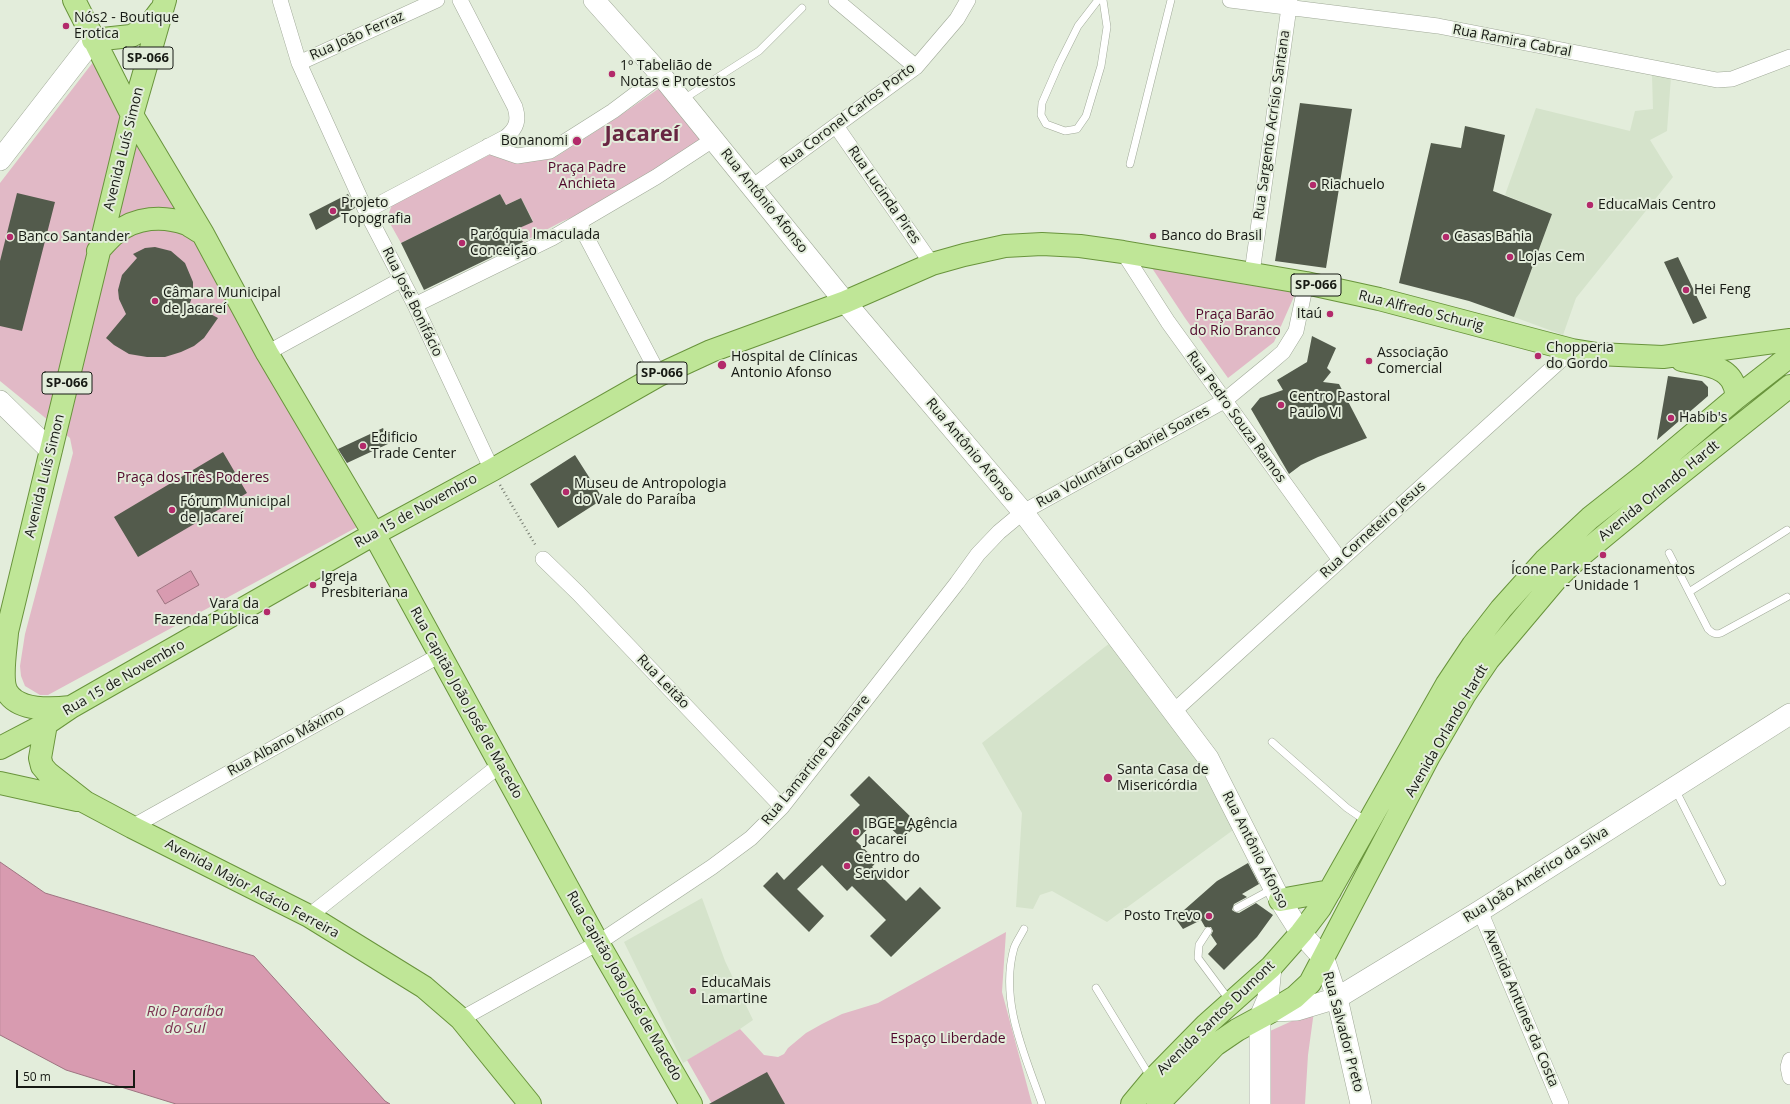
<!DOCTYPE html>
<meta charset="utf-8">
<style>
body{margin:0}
#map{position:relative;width:1790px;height:1104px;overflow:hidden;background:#e3eddb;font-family:"Open Sans",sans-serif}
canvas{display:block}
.scale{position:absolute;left:16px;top:1070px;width:119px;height:18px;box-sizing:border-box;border:2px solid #171a14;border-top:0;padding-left:5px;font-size:12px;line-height:14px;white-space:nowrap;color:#171a14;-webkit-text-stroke:3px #e3eddb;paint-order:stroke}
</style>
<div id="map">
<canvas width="1790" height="1104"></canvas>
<div class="scale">50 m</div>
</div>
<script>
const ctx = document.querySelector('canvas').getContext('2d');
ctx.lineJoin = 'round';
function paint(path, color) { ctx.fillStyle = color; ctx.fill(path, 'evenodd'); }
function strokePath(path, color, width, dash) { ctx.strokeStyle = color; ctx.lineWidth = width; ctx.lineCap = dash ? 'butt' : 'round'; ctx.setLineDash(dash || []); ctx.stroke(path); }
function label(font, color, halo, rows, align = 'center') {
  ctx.font = font + ' "Open Sans",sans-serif'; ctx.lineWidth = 4; ctx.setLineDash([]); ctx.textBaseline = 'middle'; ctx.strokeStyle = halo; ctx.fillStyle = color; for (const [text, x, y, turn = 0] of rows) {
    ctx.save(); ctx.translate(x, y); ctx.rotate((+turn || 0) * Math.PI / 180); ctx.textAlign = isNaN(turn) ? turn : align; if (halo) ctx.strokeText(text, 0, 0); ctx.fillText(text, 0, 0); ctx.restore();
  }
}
paint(new Path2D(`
 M1652 75 1671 77 1667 131 1650 140 1673 177 1576 298 1563 335 1514 317 1552 214 1505 195 1536 108 1630 131 1635 111 1653 109Z
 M1115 639 1197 743 1240 825 1107 922 1052 891 1040 895 1033 909 1016 907 1022 813 982 743Z
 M702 898 725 961 753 1020 740 1029 683 1063 624 942Z`), '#d5e3cb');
paint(new Path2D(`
 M97 57 359 526 48 695H40L25 686 21 676 20 666 25 634 73 453 70 438 0 381V183Z
 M661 87 704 137 601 206 563 221 523 242 517 229 533 221 521 198 506 205 500 194 401 243 387 218 392 205 491 154 518 163 554 158 615 119Z
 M1150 265 1242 284 1296 292 1274 342 1228 378 1185 318Z
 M1006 932 1002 992 1032 1104H712L687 1060 740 1029 764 1055 778 1057 784 1054 788 1048 806 1033 822 1024 842 1014 878 1003Z
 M1314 1011 1308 1055 1305 1104H1265L1270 1031Z`), '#e1b9c6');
const water = new Path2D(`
 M191 571 199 585 165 604 157 591Z
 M0 862 45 893 254 956 385 1101 390 1104H176L66 1070 0 1035Z`);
paint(water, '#d89bb0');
strokePath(water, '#9e7481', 1);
paint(new Path2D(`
 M1300 103 1352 109 1326 268 1275 261Z
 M1465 126 1505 135 1493 191 1552 214 1514 317 1469 301 1399 283 1431 143 1461 148Z
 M17 193 55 202 22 331 0 326V261Z
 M348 194 355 208 316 230 309 214Z
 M500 194 506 205 521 198 533 222 517 229 523 242 424 290 401 243Z
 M155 247 171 251 185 263 193 282V294L190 303 218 318 204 338 194 346 181 352 165 357H147L129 354 114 345 106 338 126 314 119 299 118 290 122 275 137 258 133 254 145 248Z
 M1678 257 1707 318 1693 324 1664 262Z
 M1312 336 1336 348 1327 368 1331 372 1323 382 1339 384 1367 438 1318 457 1301 465 1289 474 1251 409 1260 398 1283 390 1277 380 1307 362Z
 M1668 376 1702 381 1708 387V396L1657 440Z
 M383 428 390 443 347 463 338 449Z
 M223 452 247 493 138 557 114 517Z
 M575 455 603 499 558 528 530 484Z
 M869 776 918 824 902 839 879 817 856 841 877 861 872 867 906 901 920 887 941 908 891 957 870 936 886 920 852 886 847 891 822 865 797 889 824 916 809 932 763 886 777 872 784 880 860 805 850 795Z
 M1248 863 1259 884 1242 894 1247 897 1234 904 1232 910 1235 912 1239 913 1256 903 1273 915 1257 937 1224 970 1208 954 1217 944 1211 935 1213 931 1211 927H1205L1201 920 1183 929 1175 918 1217 881Z
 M767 1072 785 1104H709Z`), '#535b4c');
const lane = new Path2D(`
 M1098 0 1078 26 1059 64 1042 103 1041 115 1046 124 1065 131 1077 129 1086 116 1101 66 1107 27 1103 0
 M682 100 759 51 802 8
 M1130 164 1171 0
 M1669 553 1708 629C1712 633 1715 635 1721 633L1787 597
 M1689 592 1787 530
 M1272 742 1347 808 1366 821
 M1675 789 1722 882
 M1237 908 1272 889
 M1024 929C1021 935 1016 942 1014 948 999 1001 1025 1055 1042 1104
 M1208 931 1199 945 1198 958 1230 1001
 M1096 988 1151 1078`);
const street = new Path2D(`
 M280 0 299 63 366 211 415 305 492 470
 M836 0 916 67
 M1230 0 1438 26 1717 80 1732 79 1790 57
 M299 63 437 0
 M836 126 932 264
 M488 146 517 156 550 151 613 111 661 75
 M752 187 916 67 957 19 968 0
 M366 211 506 137C517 128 519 120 515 107L460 0
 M579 223 659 375
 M1123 252 1168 322 1340 560
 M1252 273 1290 0
 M415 305 552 238 656 177 714 139
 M267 353 402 279
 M543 559 578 593 782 807
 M1174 711 1572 350
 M132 827 440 655
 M1480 911 1561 1104
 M309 916 500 765
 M461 1019 598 943 712 867 751 838 782 807 957 583 978 554 999 532 1023 512 1224 401 1269 364 1283 352 1296 331 1306 283
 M1790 1060 1788 1067 1790 1077`);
const secondary = new Path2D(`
 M594 0 661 75 845 302 1023 512 1208 758 1280 900 1301 933 1324 959 1337 998 1361 1104
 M0 160 93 40
 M0 401 51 451
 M1272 1011 1297 1010 1337 998 1480 911 1790 714
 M1260 1104V1017L1268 998 1271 967`);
const primary = new Path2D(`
 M74 0 132 115 203 234 267 353 374 534 598 943 691 1104
 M93 40 131 36 148 27 160 11
 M98 251C104 245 109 238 116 233 136 217 163 215 187 224 192 227 198 231 203 234
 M1682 360C1700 364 1727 365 1734 385 1736 389 1736 394 1736 398
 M7 633C6 647 0 680 7 692 19 712 53 709 71 707
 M0 649 7 632 132 115 165 0
 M46 724 40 758 42 766 48 773 85 802 132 827 309 916 424 987 461 1019 530 1104
 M0 748 46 724 71 707 374 534 492 470 659 375 711 351 845 302 932 264 964 255 1005 246 1042 244 1080 246 1123 252 1306 283 1379 299 1572 350 1597 354 1663 357 1790 340
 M0 783 77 800
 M1280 900 1330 891
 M1132 1104 1152 1080 1206 1025 1271 967 1301 933 1320 908 1447 684 1473 645 1501 609 1545 560 1590 518 1647 473 1736 398 1790 356
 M1158 1104 1215 1045 1237 1030 1272 1011 1295 997 1310 983 1429 756 1465 694 1488 660 1558 577 1580 556 1661 489 1790 386`);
strokePath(lane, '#a0a998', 8);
strokePath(street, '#a0a998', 16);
strokePath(secondary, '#a0a998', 22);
strokePath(primary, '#69943c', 24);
strokePath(new Path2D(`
 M500 485 536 546`), '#767c70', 2.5, [1, 3]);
strokePath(lane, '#fff', 7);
strokePath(street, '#fff', 15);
strokePath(secondary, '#fff', 21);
strokePath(primary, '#bfe697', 22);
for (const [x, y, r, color] of [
 [66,26,4,"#b32a6b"],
 [612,74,4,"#b32a6b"],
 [577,141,5,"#b32a6b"],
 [1313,185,4,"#b32a6b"],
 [1590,205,4,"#b32a6b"],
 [333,211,4,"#b32a6b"],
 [1153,236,4,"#b32a6b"],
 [10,237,4,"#b32a6b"],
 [1446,237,4,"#b32a6b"],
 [462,243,4,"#b32a6b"],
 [1510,257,4,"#b32a6b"],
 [1686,290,4,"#b32a6b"],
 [155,301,4,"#b32a6b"],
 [1330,314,4,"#b32a6b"],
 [1538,356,4,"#b32a6b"],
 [1369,361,4,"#b32a6b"],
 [722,365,5,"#b32a6b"],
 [1281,405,4,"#b32a6b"],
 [1671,418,4,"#b32a6b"],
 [363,446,4,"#b32a6b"],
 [566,492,4,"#b32a6b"],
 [172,510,4,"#b32a6b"],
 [1603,555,4,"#b32a6b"],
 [313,585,4,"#b32a6b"],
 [267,612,4,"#b32a6b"],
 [1108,778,5,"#b32a6b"],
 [856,832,4,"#b32a6b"],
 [847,866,4,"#b32a6b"],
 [1209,916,4,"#b32a6b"],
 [693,991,4,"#b32a6b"]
]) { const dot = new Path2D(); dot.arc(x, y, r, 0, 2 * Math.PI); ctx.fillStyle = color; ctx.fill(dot); strokePath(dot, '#e3eddb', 1.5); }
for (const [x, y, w] of [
 [148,58,50],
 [1316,285,50],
 [662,373,50],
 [67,383,50]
]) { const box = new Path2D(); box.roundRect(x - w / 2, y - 11, w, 22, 3); ctx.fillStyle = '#e3eddb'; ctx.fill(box); strokePath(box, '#171a14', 1); }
label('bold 13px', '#171a14', null, [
 ["SP-066",148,58],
 ["SP-066",1316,285],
 ["SP-066",662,373],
 ["SP-066",67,383]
]);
label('14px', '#171a14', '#e3eddb', [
 ["Nós2 - Boutique",74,18],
 ["Erotica",74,34],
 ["1º Tabelião de",620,66],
 ["Notas e Protestos",620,82],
 ["Bonanomi",568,141,"right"],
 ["Riachuelo",1321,185],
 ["Projeto",341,203],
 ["Topografia",341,219],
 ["EducaMais Centro",1598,205],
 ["Paróquia Imaculada",470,235],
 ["Conceição",470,251],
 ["Banco do Brasil",1161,236],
 ["Banco Santander",18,237],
 ["Casas Bahia",1454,237],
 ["Lojas Cem",1518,257],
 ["Hei Feng",1694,290],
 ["Câmara Municipal",163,293],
 ["de Jacareí",163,309],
 ["Itaú",1322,314,"right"],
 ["Chopperia",1546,348],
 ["do Gordo",1546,364],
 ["Associação",1377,353],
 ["Comercial",1377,369],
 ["Hospital de Clínicas",731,357],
 ["Antonio Afonso",731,373],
 ["Centro Pastoral",1289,397],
 ["Paulo VI",1289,413],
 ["Habib's",1679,418],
 ["Edificio",371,438],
 ["Trade Center",371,454],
 ["Museu de Antropologia",574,484],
 ["do Vale do Paraíba",574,500],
 ["Fórum Municipal",180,502],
 ["de Jacareí",180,518],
 ["Ícone Park Estacionamentos",1603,570,"center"],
 ["- Unidade 1",1603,586,"center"],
 ["Igreja",321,577],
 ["Presbiteriana",321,593],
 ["Vara da",259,604,"right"],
 ["Fazenda Pública",259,620,"right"],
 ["Santa Casa de",1117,770],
 ["Misericórdia",1117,786],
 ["IBGE - Agência",864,824],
 ["Jacareí",864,840],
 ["Centro do",855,858],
 ["Servidor",855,874],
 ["Posto Trevo",1201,916,"right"],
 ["EducaMais",701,983],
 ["Lamartine",701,999]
], 'left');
label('14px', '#171a14', '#e3eddb', [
 ["Rua João Ferraz",357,36,-24],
 ["Rua Ramira Cabral",1512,41,11],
 ["Rua Coronel Carlos Porto",848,116,-37],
 ["Rua Sargento Acrísio Santana",1272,125,-82],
 ["Avenida Luís Simon",124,149,-76],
 ["Rua Lucinda Pires",884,195,55],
 ["Rua Antônio Afonso",764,201,51],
 ["Rua José Bonifácio",412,302,64],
 ["Rua Alfredo Schurig",1421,311,14],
 ["Rua Pedro Souza Ramos",1236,417,54],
 ["Rua Antônio Afonso",970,450,50],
 ["Rua Voluntário Gabriel Soares",1123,457,-29],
 ["Avenida Luís Simon",45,476,-76],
 ["Avenida Orlando Hardt",1659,491,-39],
 ["Rua 15 de Novembro",416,511,-29],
 ["Rua Corneteiro Jesus",1373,530,-42],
 ["Rua 15 de Novembro",124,678,-30],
 ["Rua Leitão",663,682,46],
 ["Rua Capitão João José de Macedo",466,703,61],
 ["Avenida Orlando Hardt",1447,731,-60],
 ["Rua Albano Máximo",286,741,-29],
 ["Rua Lamartine Delamare",816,760,-51],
 ["Rua Antônio Afonso",1255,850,63],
 ["Rua João Américo da Silva",1536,875,-32],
 ["Avenida Major Acácio Ferreira",252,889,28],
 ["Rua Capitão João José de Macedo",624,986,60],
 ["Avenida Antunes da Costa",1521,1008,67],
 ["Avenida Santos Dumont",1216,1018,-44],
 ["Rua Salvador Preto",1343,1032,75]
]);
label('14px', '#50072b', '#e3eddb', [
 ["Praça Padre",587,168],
 ["Anchieta",587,184],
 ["Praça Barão",1235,315],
 ["do Rio Branco",1235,331],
 ["Praça dos Três Poderes",193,478],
 ["Espaço Liberdade",948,1039]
]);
label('italic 15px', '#7d3452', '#e3eddb', [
 ["Rio Paraíba",185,1012],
 ["do Sul",185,1029]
]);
label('bold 22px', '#682642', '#e3eddb', [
 ["Jacareí",642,135]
]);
</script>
